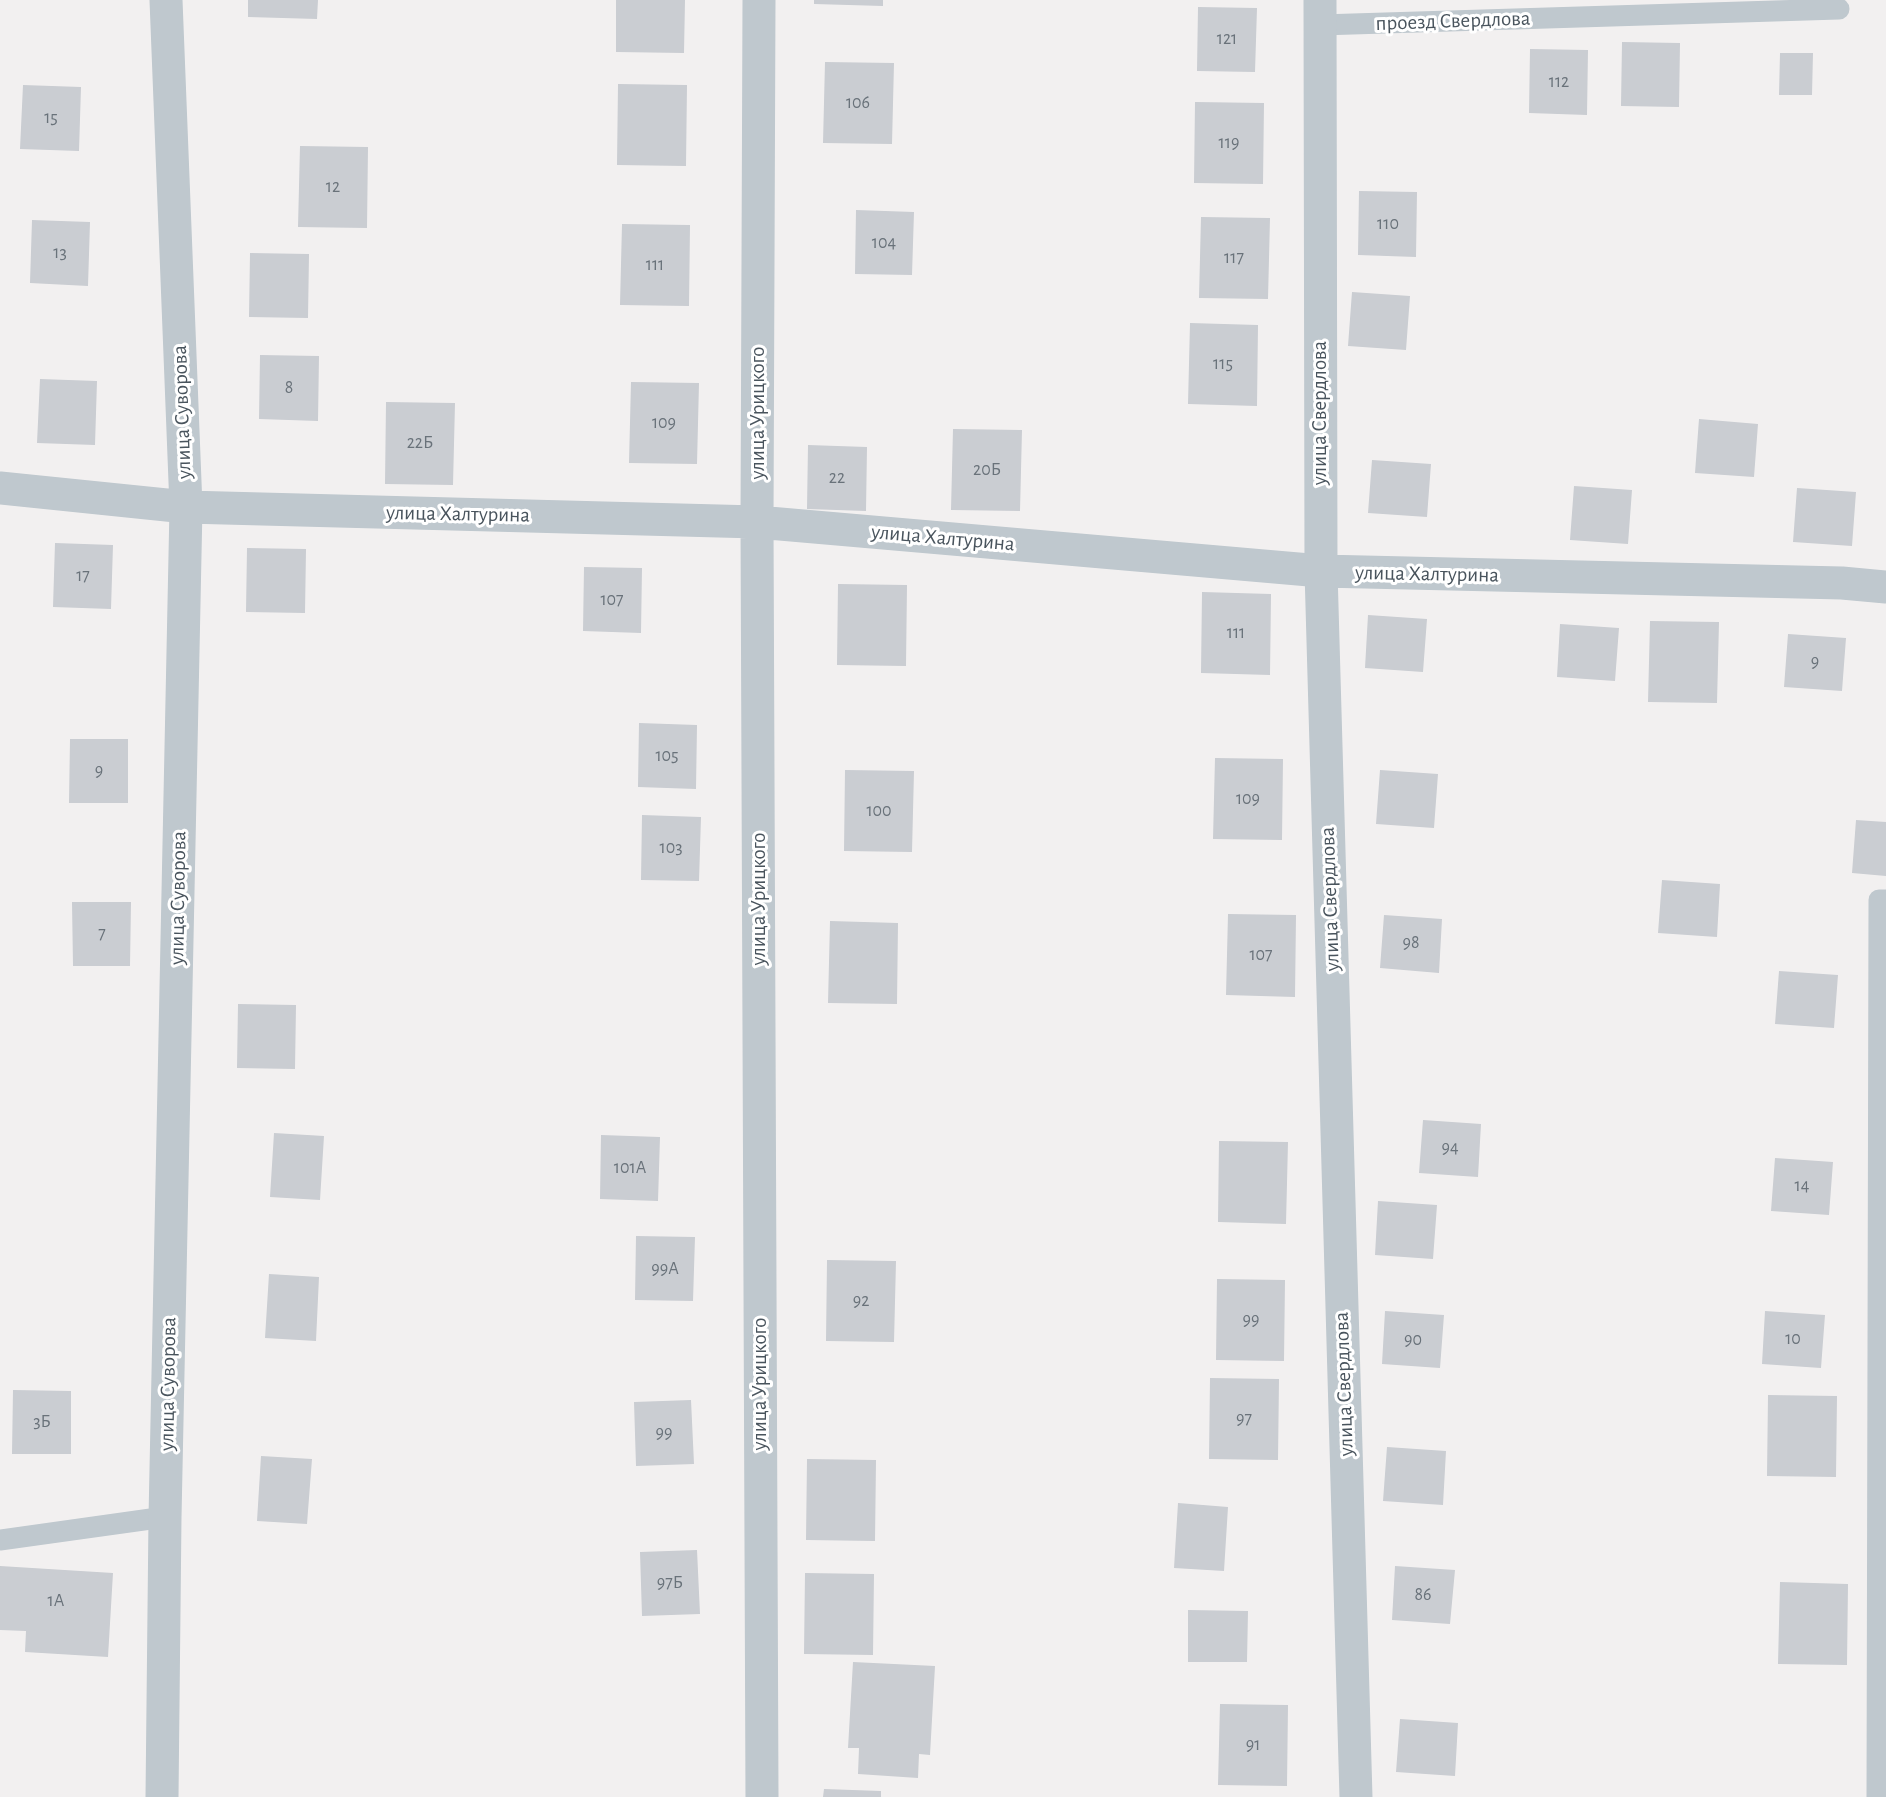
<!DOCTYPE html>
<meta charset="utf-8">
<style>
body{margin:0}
canvas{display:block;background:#f2f0f0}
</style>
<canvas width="1886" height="1797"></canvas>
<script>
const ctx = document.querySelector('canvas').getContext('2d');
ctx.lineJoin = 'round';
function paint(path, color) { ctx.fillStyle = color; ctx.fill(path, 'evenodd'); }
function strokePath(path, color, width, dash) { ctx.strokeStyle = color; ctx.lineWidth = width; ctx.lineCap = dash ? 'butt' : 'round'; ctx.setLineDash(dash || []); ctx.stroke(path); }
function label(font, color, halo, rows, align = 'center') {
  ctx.font = font + ' "Alegreya Sans",sans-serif'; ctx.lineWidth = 6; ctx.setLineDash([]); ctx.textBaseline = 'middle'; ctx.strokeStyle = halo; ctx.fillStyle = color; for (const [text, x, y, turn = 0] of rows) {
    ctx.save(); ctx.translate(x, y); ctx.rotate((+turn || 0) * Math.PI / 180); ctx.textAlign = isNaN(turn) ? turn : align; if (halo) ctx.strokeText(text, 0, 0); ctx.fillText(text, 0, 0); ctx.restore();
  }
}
paint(new Path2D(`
 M248 0H318L317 19 248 17Z
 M616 0H685L684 53 616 52Z
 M814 0H883V6L814 4Z
 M1198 7 1257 8 1255 72 1197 71Z
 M1622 42 1680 43 1679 107 1621 106Z
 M1530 49 1588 50 1587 115 1529 113Z
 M1780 53H1813L1812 95H1779Z
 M825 62 894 63 892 144 823 143Z
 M618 84 687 85 686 166 617 165Z
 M23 85 81 87 79 151 20 149Z
 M1195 102 1264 103 1263 184 1194 183Z
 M300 146 368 147 367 228 298 227Z
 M1359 191 1417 192 1416 257 1358 255Z
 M856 210 914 212 912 275 855 274Z
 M1201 217 1270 218 1268 299 1199 298Z
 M32 220 90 222 88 286 30 283Z
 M622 224 690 225 689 306 620 305Z
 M250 253 309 254 308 318 249 317Z
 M1352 292 1410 296 1406 350 1348 346Z
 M1190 323 1258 325 1257 406 1188 404Z
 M260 355 319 356 318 421 259 419Z
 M40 379 97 381 95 445 37 443Z
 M631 382 699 383 697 464 629 463Z
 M386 402 455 403 453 485 385 484Z
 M1699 419 1758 424 1754 477 1695 473Z
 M953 429 1022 430 1020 511 951 510Z
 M808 445 867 447 866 511 807 509Z
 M1372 460 1431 464 1427 517 1368 513Z
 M1574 486 1632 490 1628 544 1570 540Z
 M1797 488 1856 492 1852 546 1793 542Z
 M55 543 113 545 111 609 53 607Z
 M247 548 306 549 305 613 246 612Z
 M584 567 642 568 641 633 583 631Z
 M838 584 907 585 906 666 837 665Z
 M1202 592 1271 594 1270 675 1201 673Z
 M1368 615 1427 619 1423 672 1365 668Z
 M1650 621 1719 622 1717 703 1648 702Z
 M1560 624 1619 628 1615 681 1557 677Z
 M1788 634 1846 638 1842 691 1784 687Z
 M639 723 697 725 696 789 638 787Z
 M70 739H128V803H69Z
 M1215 758 1283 759 1282 840 1213 839Z
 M845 770 914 771 912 852 844 851Z
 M1380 770 1438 774 1434 828 1376 824Z
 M642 815 701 817 699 881 641 880Z
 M1856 820 1886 822V876L1852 873Z
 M1662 880 1720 884 1717 937 1658 933Z
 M72 902H131L130 966H73Z
 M1228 914 1296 915 1295 997 1226 995Z
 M1384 915 1442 919 1439 973 1380 968Z
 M830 921 898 923 897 1004 828 1003Z
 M1779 971 1838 975 1834 1028 1775 1024Z
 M238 1004 296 1005 295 1069 237 1068Z
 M1423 1120 1481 1124 1478 1177 1419 1173Z
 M274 1133 324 1136 320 1200 270 1197Z
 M601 1135 660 1137 658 1201 600 1199Z
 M1219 1141 1288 1142 1286 1224 1218 1222Z
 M1775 1158 1833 1162 1829 1215 1771 1211Z
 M1378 1201 1437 1205 1433 1259 1375 1255Z
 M636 1236 695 1237 693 1301 635 1300Z
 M827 1260 896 1261 894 1342 826 1341Z
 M269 1274 319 1277 316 1341 265 1338Z
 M1217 1279 1285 1280 1284 1361 1216 1360Z
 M1385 1311 1444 1315 1440 1368 1382 1364Z
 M1765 1311 1825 1315 1821 1368 1762 1364Z
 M1210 1378 1279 1379 1278 1460 1209 1459Z
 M13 1390 71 1391V1454H12Z
 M1768 1395 1837 1396 1836 1477 1767 1476Z
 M691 1400 694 1464 636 1466 634 1402Z
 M1387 1447 1446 1451 1443 1505 1383 1501Z
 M261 1456 312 1459 307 1524 257 1521Z
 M807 1459 876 1460 875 1541 806 1540Z
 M1178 1503 1228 1507 1224 1571 1174 1568Z
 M697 1550 700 1614 642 1616 640 1552Z
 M0 1566 113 1573 108 1657 25 1652 26 1631 0 1630Z
 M1395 1566 1455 1570 1450 1624 1392 1620Z
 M805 1573 874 1574 873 1655 804 1654Z
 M1780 1582 1848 1584 1847 1665 1778 1664Z
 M1188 1610 1248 1611 1247 1662H1188Z
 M853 1662 935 1666 930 1755 919 1754 918 1778 858 1774 859 1748H848Z
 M1220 1704 1288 1705 1287 1786 1218 1785Z
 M1400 1719 1458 1723 1455 1776 1396 1772Z
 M824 1789 881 1791V1797H823Z`), '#cacdd2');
strokePath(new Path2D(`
 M1320 25 1839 9
 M0 1540 165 1517
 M1877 1797 1879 900H1886`), '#bfc8ce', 21);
strokePath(new Path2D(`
 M759 0 757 522 762 1797
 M1320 0 1321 571 1356 1797
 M0 488 186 507 757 522 1321 571 1842 583 1886 587
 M162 1797 165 1517 186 507 166 0`), '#bfc8ce', 33);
label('18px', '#69727a', null, [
 ["121",1227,39],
 ["112",1559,82],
 ["106",858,103],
 ["15",51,118],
 ["119",1229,143],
 ["12",333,187],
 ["110",1388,224],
 ["104",884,243],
 ["13",60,253],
 ["117",1234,258],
 ["111",655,265],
 ["115",1223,364],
 ["8",289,388],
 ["109",664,423],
 ["22Б",420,443],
 ["20Б",987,470],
 ["22",837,478],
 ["17",83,576],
 ["107",612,600],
 ["111",1236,633],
 ["9",1815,662],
 ["105",667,756],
 ["9",99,771],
 ["109",1248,799],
 ["100",879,811],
 ["103",671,848],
 ["7",102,934],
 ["98",1411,943],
 ["107",1261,955],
 ["94",1450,1148],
 ["101А",630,1168],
 ["14",1802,1186],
 ["99А",665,1269],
 ["92",861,1301],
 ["99",1251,1320],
 ["10",1793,1339],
 ["90",1413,1340],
 ["97",1244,1419],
 ["3Б",42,1422],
 ["99",664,1433],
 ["97Б",670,1583],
 ["86",1423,1595],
 ["1А",56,1601],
 ["91",1253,1745]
]);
label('21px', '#49545d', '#fff', [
 ["проезд Свердлова",1453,21,-2],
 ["улица Суворова",182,412,-92],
 ["улица Урицкого",758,413,-90],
 ["улица Свердлова",1320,413,-90],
 ["улица Халтурина",458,514,1],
 ["улица Халтурина",943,538,5],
 ["улица Халтурина",1427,574,1],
 ["улица Суворова",178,898,-89],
 ["улица Урицкого",759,899,-90],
 ["улица Свердлова",1330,899,-92],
 ["улица Суворова",168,1384,-89],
 ["улица Урицкого",760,1384,-90],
 ["улица Свердлова",1344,1384,-92]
]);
</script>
